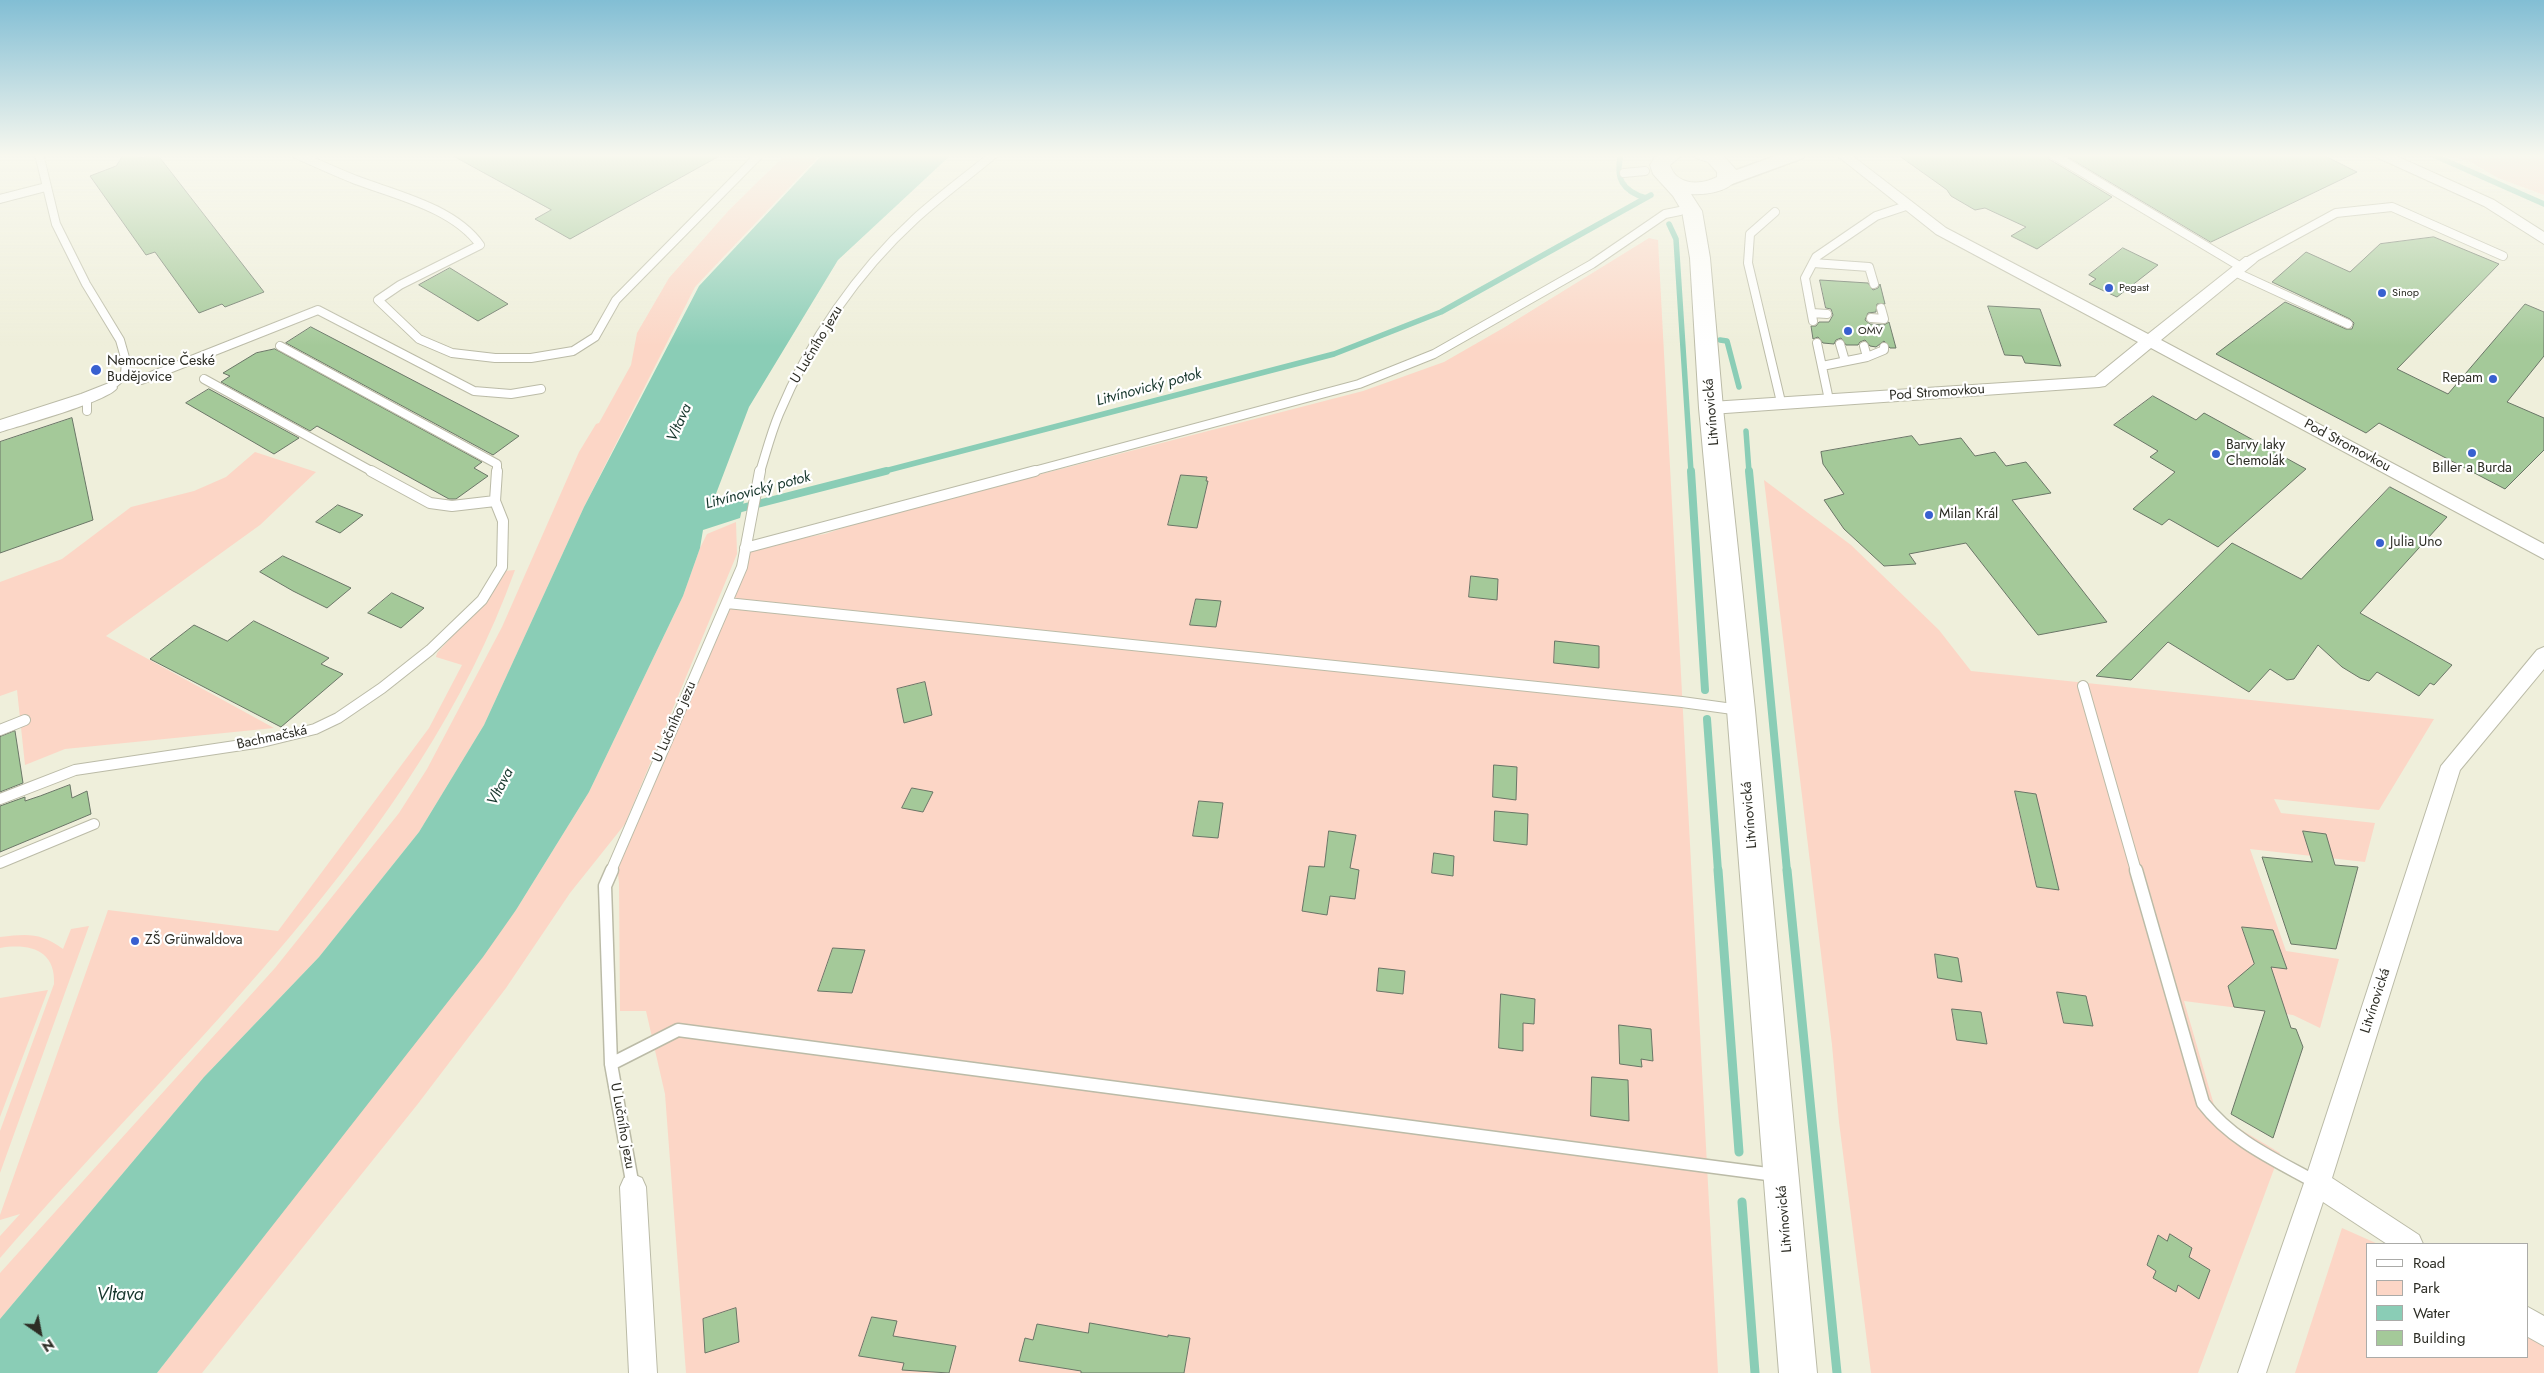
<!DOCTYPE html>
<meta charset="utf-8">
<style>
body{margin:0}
#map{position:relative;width:2544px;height:1373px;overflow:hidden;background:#efefdb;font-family:Jost,sans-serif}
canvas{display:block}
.legend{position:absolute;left:2366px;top:1243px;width:162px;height:115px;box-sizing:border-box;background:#fff;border:1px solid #ababa8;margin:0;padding:6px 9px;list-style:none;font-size:15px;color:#2d2d25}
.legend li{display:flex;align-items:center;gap:10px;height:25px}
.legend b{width:25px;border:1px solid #ababa8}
.north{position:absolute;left:15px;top:1308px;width:50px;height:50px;-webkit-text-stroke:4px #fff;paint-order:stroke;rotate:147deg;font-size:14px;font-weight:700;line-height:20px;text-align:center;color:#2d2d25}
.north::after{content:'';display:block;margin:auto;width:18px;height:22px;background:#2d2d25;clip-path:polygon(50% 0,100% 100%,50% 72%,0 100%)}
</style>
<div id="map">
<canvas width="2544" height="1373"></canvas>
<ul class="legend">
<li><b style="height:6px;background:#fff"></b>Road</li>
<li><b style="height:14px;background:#fcd6c6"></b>Park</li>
<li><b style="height:14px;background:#8acdb6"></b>Water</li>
<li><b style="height:14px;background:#a4c999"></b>Building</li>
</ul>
<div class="north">N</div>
</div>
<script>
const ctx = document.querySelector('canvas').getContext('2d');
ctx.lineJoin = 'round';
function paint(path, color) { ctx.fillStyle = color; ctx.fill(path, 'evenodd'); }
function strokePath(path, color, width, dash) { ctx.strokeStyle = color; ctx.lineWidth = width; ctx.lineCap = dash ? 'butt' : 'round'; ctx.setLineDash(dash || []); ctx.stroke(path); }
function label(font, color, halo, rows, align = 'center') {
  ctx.font = font + ' Jost,sans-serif'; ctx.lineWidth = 4.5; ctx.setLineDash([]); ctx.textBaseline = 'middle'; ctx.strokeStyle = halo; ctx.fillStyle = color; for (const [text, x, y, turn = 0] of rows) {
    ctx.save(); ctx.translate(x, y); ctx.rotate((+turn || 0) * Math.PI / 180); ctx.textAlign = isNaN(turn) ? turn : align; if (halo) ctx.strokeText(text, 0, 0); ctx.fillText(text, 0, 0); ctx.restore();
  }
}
paint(new Path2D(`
 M786 154H821L695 287 584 507 484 725 419 832 319 957 204 1077 0 1319V1273L275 968 399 813 427 769 502 627 579 452 596 424 599 423 631 365 637 333 669 278 729 210Z
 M2446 154H2544V195L2498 178 2472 163Z
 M1649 238 1658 240 1718 1373H686L665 1094 646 1011H620L619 883 616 856 745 548 825 534 875 517 1363 391 1444 362 1505 327Z
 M255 452 316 472 260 525 106 636 274 728 65 749 25 765 17 690 0 696V582L62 559 131 507 194 491 226 477Z
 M1764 480 1851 545 1939 630 1971 671 2434 719 2379 810 2274 799 2281 813 2375 823 2365 862 2250 849 2286 951 2339 959 2320 1028 2293 1015 2184 1001 2214 1105 2228 1122 2280 1153 2198 1373H1871L1839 1122 1832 1045Z
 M736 522 737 554 625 824 570 893 506 988 417 1105 202 1373H157L516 910 589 792 683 596 700 548 707 534Z
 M515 570C417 842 186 1045 0 1258V1236L20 1214 0 1220V1215L108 910 278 931 429 728 462 665 436 657 437 653 488 597 504 571Z
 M89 926 0 1173V1131L54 984C56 950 29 943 0 948V937C27 934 40 932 63 949L71 929Z
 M48 990 0 1117V998Z
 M2342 1228 2378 1244H2368V1357H2528V1335L2544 1346V1373H2295Z`), '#fcd6c6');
paint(new Path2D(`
 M823 154H952L838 260 749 407 714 499 743 490 742 496H745L740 518 703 530 700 548 683 596 589 792 516 910 483 957 157 1373H0V1319L204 1077 319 957 419 832 484 725 584 507 699 286Z`), '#8acdb6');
strokePath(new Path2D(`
 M1621 154C1615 178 1622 191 1646 198
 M2431 154 2544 204
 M1669 224 1676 239 1691 472
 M1720 340 1727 341 1739 387
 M1746 431 1749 472
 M881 472 1334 354 1441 312 1651 195`), '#8acdb6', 5.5);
strokePath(new Path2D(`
 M1691 471 1705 690
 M1749 471 1787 871
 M734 510 886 471
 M1707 719 1718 871`), '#8acdb6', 8);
strokePath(new Path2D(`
 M1718 870 1739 1152
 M1787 870 1837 1373
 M1742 1202 1755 1373`), '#8acdb6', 9);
const building = new Path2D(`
 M124 154H136L139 158 157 154 264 292 225 307 222 304 199 313 155 252 146 255 90 176 116 166Z
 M450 154H723L570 239 535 219 551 210Z
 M1897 154H2046L2049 159 2112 197 2037 249 2011 236 2026 227 1985 208 1975 210 1951 196 1947 190Z
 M2063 154H2321L2357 172 2211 242Z
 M2434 237 2499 264 2397 369 2448 394 2525 304 2544 312V356L2507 402 2544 418V450L2505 489 2379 423 2366 433 2216 354 2285 302 2346 329H2352L2354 323 2350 319 2272 282 2306 252 2350 272 2380 244Z
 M2123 248 2158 265 2117 297 2089 284 2096 279 2089 275Z
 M450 268 508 304 478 321 419 285Z
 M1820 280 1868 283 1873 290 1878 288 1880 284 1885 304H1877L1876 312 1868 313 1865 320 1870 324 1884 325 1889 322 1896 348H1890L1884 341 1876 347 1870 346 1865 340 1860 342 1858 345H1846L1841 338 1836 340 1834 344 1823 343 1818 337 1813 339 1811 326H1816L1819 322H1829L1833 315 1831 309 1826 308Z
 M1988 306 2040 309 2061 366 2025 363 2022 356 2005 355Z
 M311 327 464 407 519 436 493 455 286 343Z
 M275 349 482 462 474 468 488 476 456 499H449L317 426 310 431 221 382 230 376 223 373 256 353Z
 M209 389 299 438 274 454 186 403Z
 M2153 396 2196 420 2204 413 2306 469 2218 547 2169 519 2162 525 2133 509 2175 472 2150 457 2158 451 2114 425Z
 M72 418 93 520 0 553V442Z
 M1912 436 1919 445 1961 438 1975 456 1995 452 2006 466 2026 462 2051 493 2012 500 2107 622 2038 635 1966 543 1909 554 1916 564 1884 566 1844 529 1824 500 1844 494 1823 464 1821 452Z
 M1181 475 1207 477 1206 481H1208L1197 528 1168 525Z
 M2390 487 2447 517 2360 613 2452 665 2434 685 2430 683 2419 696 2377 672 2369 681 2360 678 2342 667 2318 645 2294 679 2287 680 2270 669 2249 692 2168 642 2131 680 2096 676 2232 543 2301 579Z
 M338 505 363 515 340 533 316 522Z
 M283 556 351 588 327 608 293 591 260 572Z
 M1471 576 1498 579 1497 600 1469 597Z
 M392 593 424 608 401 628 368 613Z
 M1196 599 1221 601 1216 627 1190 625Z
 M254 621 329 658 321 664 343 674 281 727 150 659 194 625 227 641Z
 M1555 641 1599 646V668L1554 663Z
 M925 682 932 715 904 723 897 689Z
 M15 731 23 783 0 792V737Z
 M1494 765 1517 767 1516 800 1493 797Z
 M70 785 72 798 87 791 91 814 0 852V806L25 797V801L40 796Z
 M912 788 933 792 923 812 902 808Z
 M2015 791 2036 794 2059 890 2037 887Z
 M1199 801 1223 803 1218 838 1193 836Z
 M1495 811 1528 814 1527 845 1494 841Z
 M1329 831 1356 835 1350 868 1359 870 1355 899 1330 896 1327 915 1302 911 1309 866 1324 867Z
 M2303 831 2326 834 2335 865 2358 867 2336 949 2291 944 2262 857 2312 862Z
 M1434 853 1454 856 1453 876 1432 873Z
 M2242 927 2273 930 2287 969 2271 967 2291 1028 2296 1029 2303 1047 2273 1138 2231 1114 2265 1011 2234 1007 2228 986 2254 964Z
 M833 948 865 950 852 993 818 991Z
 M1935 954 1958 958 1962 982 1938 978Z
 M1379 968 1405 971 1403 994 1377 991Z
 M2057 992 2086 996 2093 1026 2064 1023Z
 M1501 994 1535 999 1534 1024 1523 1023V1051L1499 1048Z
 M1952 1009 1981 1012 1987 1044 1957 1040Z
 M1619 1025 1651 1029 1653 1061 1641 1059 1642 1067 1620 1064Z
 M1592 1077 1628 1080 1629 1121 1591 1116Z
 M2170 1234 2192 1248 2189 1257 2210 1270 2199 1299 2178 1285 2176 1292 2153 1278 2156 1271 2147 1265 2158 1235 2167 1241Z
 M736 1308 739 1342 705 1353 703 1319Z
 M872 1317 897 1321 893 1336 956 1346 949 1373 902 1370 904 1363 859 1356Z
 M1090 1323 1168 1337V1335L1190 1338 1184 1373H1081V1371L1019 1361 1025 1338 1033 1340 1037 1324 1088 1333Z`);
paint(building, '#a4c999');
strokePath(building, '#6a7667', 1);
const serviceFar2 = new Path2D(`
 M39 154 56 224 86 284 120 340 126 361 125 374 109 388
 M296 154C316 163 336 172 356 180 396 195 454 208 480 245L400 285 378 300 419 339 452 353 495 358H531L573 351 595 337 616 300 760 154
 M2052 154 2241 267
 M1624 173 1645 171
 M0 199 46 187
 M1775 212 1750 234 1748 263 1781 402
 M2250 260 2336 213 2392 207 2503 256
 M1813 263 1869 267 1874 284
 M2235 272 2348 324
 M1812 313 1827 314
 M1871 318 1884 319 1881 308
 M1813 321 1805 278 1816 257 1876 216 1909 205
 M1817 343 1829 400
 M1840 344 1845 361
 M280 346 497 464V472
 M1864 346 1867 357
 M1822 366 1867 357 1884 350V347
 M125 374 141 380 318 310 474 391 511 394 541 389
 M204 379 373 472
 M87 398V411
 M760 472C766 453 771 433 779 414 809 342 857 272 915 219 940 196 968 176 994 154
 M1030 472 1359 384 1434 354 1592 264 1665 214 1680 211`);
const serviceFar1 = new Path2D(`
 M495 501 497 471
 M745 548 1035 471
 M727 603 1682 702 1740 710
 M2083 686 2136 871
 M0 730 25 720
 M0 799 75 770 262 742 315 729 338 718 382 688 430 650 482 600 502 567 503 521 495 501 452 506 430 503 371 471
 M0 863 94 824
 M611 871 742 567 760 471`);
const service = new Path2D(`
 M612 870 605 886 611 1064 633 1187
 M2136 870 2203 1103C2232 1141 2276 1160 2317 1183
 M611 1064 678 1030 1775 1175`);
const minor = new Path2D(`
 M1835 154H1850L1946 228 2148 334 2245 257H2255L2258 260 2255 263 2161 340 2544 544V559L2151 348 2105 386 2099 387 1711 414 1705 412 1703 408 1705 404 1711 402 2095 377 2138 342 1936 234Z
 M2374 154H2392L2494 200 2544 232V244L2484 206 2376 157Z
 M109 383 115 384 117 388C109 401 19 426 0 432V420L81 394Z
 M2544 647V669L2460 770 2332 1178 2419 1235 2423 1244H2387L2323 1202 2266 1373H2238L2304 1183 2441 766 2537 650Z
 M633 1174 642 1178 646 1187 657 1373H629L620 1187 624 1178Z
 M2528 1307 2544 1316V1346L2528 1337Z`);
const tertiary = new Path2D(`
 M1781 154H1806L1803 158 1732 184H1720L1717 180 1720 176Z`);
const secondary = new Path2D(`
 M1661 154H1683L1670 165C1676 185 1700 186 1717 177V172L1708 162 1696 158 1694 154H1722L1737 171 1736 180C1727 192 1706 195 1691 194L1702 211 1710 258 1723 408 1755 710 1817 1373H1779L1727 710 1699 408 1690 258 1682 211 1673 196 1653 174 1650 165 1655 157Z`);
strokePath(serviceFar2, '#bbbba7', 10);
strokePath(serviceFar1, '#bbbba7', 12);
strokePath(service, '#bbbba7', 15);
strokePath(minor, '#bbbba7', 2);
strokePath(tertiary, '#bbbba7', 3);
strokePath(secondary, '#bbbba7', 2);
strokePath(serviceFar2, '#fff', 8);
strokePath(serviceFar1, '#fff', 10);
strokePath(service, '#fff', 12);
paint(minor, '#fff');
paint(tertiary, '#fff');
paint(secondary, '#fff');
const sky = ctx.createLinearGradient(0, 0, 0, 346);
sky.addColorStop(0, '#82bed4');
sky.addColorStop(0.45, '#f8f8ef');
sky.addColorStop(1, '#f8f8ef00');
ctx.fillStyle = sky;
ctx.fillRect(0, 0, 2544, 346);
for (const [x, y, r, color] of [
 [2109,288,5,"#3860d0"],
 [2382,293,5,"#3860d0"],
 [1848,331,5,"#3860d0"],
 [96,370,6,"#3860d0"],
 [2493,379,5,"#3860d0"],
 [2472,453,5,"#3860d0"],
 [2216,454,5,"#3860d0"],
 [1929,515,5,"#3860d0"],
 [2380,543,5,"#3860d0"],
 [135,941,5,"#3860d0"]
]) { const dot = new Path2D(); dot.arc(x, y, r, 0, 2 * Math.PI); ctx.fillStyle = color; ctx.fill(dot); strokePath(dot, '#fff', 2); }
label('11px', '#2d2d25', '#fff', [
 ["Pegast",2119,288],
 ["Sinop",2392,293],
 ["OMV",1858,331]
], 'left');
label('14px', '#2d2d25', '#fff', [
 ["U Lučního jezu",817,345,-59],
 ["Pod Stromovkou",1937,393,-4],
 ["Litvínovická",1712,412,-95],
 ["Pod Stromovkou",2347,446,28],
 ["U Lučního jezu",675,722,-66],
 ["Bachmačská",272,738,-12],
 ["Litvínovická",1750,815,-95],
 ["Litvínovická",2376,1001,-72],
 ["U Lučního jezu",622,1126,80],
 ["Litvínovická",1785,1219,-95]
]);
label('14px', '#2d2d25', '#fff', [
 ["Nemocnice České",107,362],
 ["Budějovice",107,378],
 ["Repam",2483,379,"right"],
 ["Barvy laky",2226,446],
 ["Chemolák",2226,462],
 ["Biller a Burda",2472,469,"center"],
 ["Milan Král",1939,515],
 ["Julia Uno",2390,543],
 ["ZŠ Grünwaldova",145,941]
], 'left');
label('italic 15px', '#15352b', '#fff', [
 ["Litvínovický potok",1149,388,-15],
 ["Vltava",680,423,-66],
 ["Litvínovický potok",758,491,-15],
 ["Vltava",501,787,-63]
]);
label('italic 18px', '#15352b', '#fff', [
 ["Vltava",120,1296]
]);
</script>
